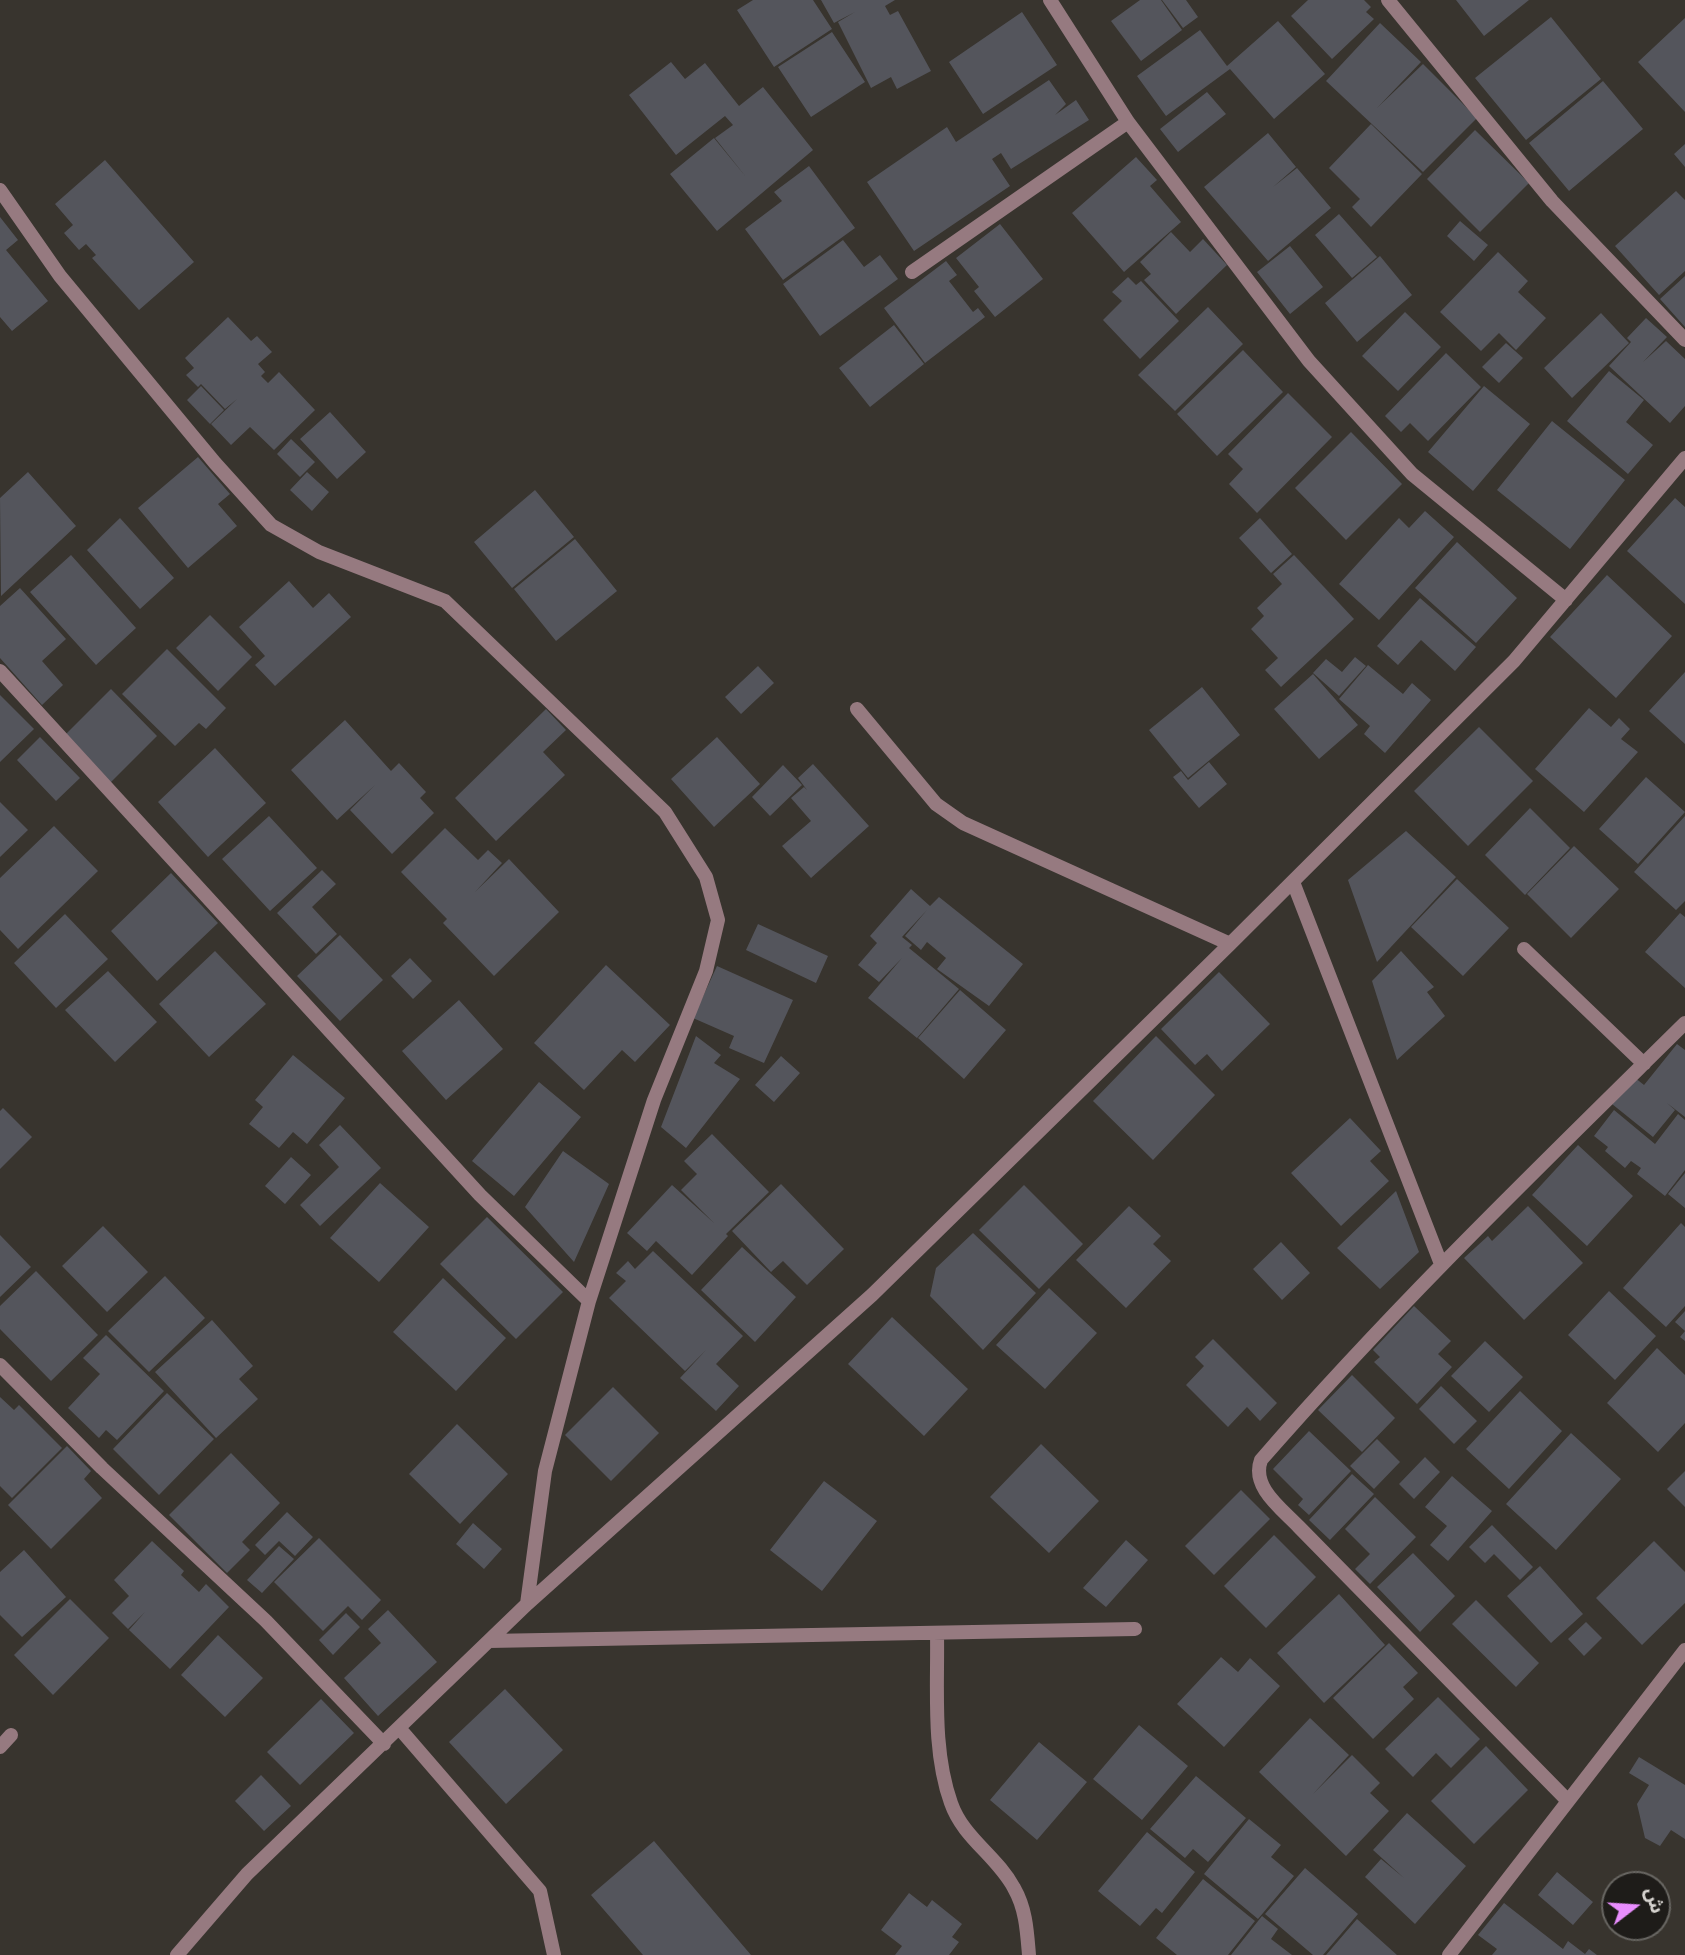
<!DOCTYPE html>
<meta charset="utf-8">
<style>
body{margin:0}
#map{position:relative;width:1685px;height:1955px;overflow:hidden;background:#38342e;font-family:Karla,"Noto Sans Arabic",sans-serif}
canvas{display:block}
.north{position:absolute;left:1601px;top:1871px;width:70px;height:70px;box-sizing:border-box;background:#1e1c19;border:2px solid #686662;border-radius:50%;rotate:73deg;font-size:19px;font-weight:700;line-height:28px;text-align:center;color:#d7d4d0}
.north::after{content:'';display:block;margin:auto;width:24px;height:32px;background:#e98dfe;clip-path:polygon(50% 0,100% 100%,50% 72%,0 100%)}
</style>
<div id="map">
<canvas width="1685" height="1955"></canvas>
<div class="north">ش</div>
</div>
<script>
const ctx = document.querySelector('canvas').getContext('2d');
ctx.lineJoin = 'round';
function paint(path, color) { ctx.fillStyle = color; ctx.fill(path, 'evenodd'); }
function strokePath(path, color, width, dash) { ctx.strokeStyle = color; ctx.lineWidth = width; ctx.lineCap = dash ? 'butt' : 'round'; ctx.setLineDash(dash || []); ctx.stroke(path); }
paint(new Path2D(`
 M753 0H813L832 29 774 67 737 10Z
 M821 0H895L885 6 890 15 898 11 931 71 897 89 891 77 871 88 838 22 855 12 834 23Z
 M1140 0H1161L1182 30 1141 61 1111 21Z
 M1162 0H1186L1198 17 1183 28Z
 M1308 0H1364L1371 7 1366 12 1374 19 1332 59 1291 16Z
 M1456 0H1529L1484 36Z
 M1022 12 1057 65 983 114 949 62Z
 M1551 17 1601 79 1526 140 1475 78Z
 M1685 18V112L1638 62Z
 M1278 21 1325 74 1274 119 1230 69 1166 116 1137 76 1200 30 1227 66Z
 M1380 23 1421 62 1377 108 1423 64 1477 118 1423 172 1326 81Z
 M832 32 865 82 811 117 778 67Z
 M671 62 685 79 705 63 739 106 763 87 813 150 717 231 670 174 714 138 746 177 715 138 733 125 725 116 676 155 629 95Z
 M1049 80 1066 104 1055 115 1076 100 1089 120 1011 169 1001 153 992 159 1010 186 914 251 867 182 947 127 956 142Z
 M1603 81 1643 129 1569 191 1529 143Z
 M1207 92 1226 114 1178 152 1160 129Z
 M1371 124 1422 174 1371 227 1352 207 1360 199 1329 168Z
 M1475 130 1529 183 1480 232 1427 179Z
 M1268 133 1296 167 1273 187 1297 168 1331 208 1268 261 1204 187Z
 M1685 144V167L1674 154Z
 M1136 157 1157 180 1150 186 1181 222 1124 272 1072 213Z
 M105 160 194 262 139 310 92 258 96 255 86 244 79 250 64 233 73 225 55 204Z
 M809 166 855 228 783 280 745 229 782 201 774 192Z
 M1676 191 1685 200V271L1659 295 1615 246Z
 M1339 214 1377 257 1352 278 1315 235Z
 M0 217 18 240 6 250 48 301 12 331 0 317Z
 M1460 221 1488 245 1474 261 1447 236Z
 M1000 224 1043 279 995 317 974 291 979 287 956 258Z
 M1171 232 1190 252 1203 239 1227 265 1176 314 1144 280 1151 274 1140 262Z
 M843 240 864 267 880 255 898 279 820 336 783 284Z
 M1290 246 1323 287 1290 314 1257 272Z
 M1498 252 1528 281 1518 292 1546 318 1516 350 1499 333 1481 351 1440 312Z
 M1380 256 1412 295 1357 342 1325 303Z
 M946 261 957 275 949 281 973 312 978 308 985 317 925 363 884 308Z
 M1685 276V327L1660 299Z
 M1128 277 1136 285 1141 281 1179 321 1140 359 1103 320 1122 301 1112 292Z
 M1208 307 1243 344 1175 411 1138 375Z
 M1405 312 1441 347 1398 391 1362 356Z
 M1601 313 1629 343 1572 398 1544 368Z
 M228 317 251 341 257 336 272 352 258 364 265 372 261 376 268 383 279 372 315 410 274 450 250 427 231 445 211 424 237 399 225 409 201 384 198 387 186 375 194 368 185 358Z
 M1646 318 1667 337 1643 362 1666 341 1685 359V406L1670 423 1609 366 1631 342 1627 338Z
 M894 325 924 364 870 407 839 368Z
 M1506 343 1523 358 1499 383 1482 367Z
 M1243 350 1283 392 1217 456 1177 414Z
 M1446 353 1481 387 1428 441 1410 423 1401 432 1385 416Z
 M1609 371 1644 400 1626 422 1653 445 1628 474 1567 421Z
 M201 386 224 410 210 424 187 400Z
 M1484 386 1530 424 1473 491 1428 452Z
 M1288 393 1332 437 1257 513 1229 484 1243 469 1228 454Z
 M330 412 366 452 337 479 300 439Z
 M1552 421 1625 480 1570 549 1497 490Z
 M1351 432 1402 484 1346 540 1295 488Z
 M291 439 315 462 300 477 277 454Z
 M198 457 230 494 218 504 237 526 188 568 138 508Z
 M28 472 76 526 1 596 0 498Z
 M307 472 329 492 312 511 290 490Z
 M535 490 574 537 512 588 474 542Z
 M1675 498 1685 507V604L1627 551Z
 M1425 511 1454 537 1379 620 1339 584 1399 518 1409 528Z
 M120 518 174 578 140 609 87 550Z
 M1260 518 1292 554 1271 573 1239 538Z
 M575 539 617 591 556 641 514 589Z
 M1457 542 1517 598 1476 643 1415 588Z
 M71 555 136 628 96 665 30 592Z
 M1294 555 1354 619 1281 687 1265 670 1278 658 1251 629 1264 616 1257 608 1282 584 1273 574Z
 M1607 575 1672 636 1616 698 1550 637Z
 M289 581 313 608 329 593 351 617 275 686 255 665 265 656 239 627Z
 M20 588 66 639 42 661 63 685 42 705 0 658V606Z
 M1420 598 1476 647 1455 671 1421 640 1398 665 1377 646Z
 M210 615 252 657 218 691 176 648Z
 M167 649 226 708 206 729 199 723 175 746 122 694Z
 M1355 657 1366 666 1339 696 1313 673 1326 659 1342 672Z
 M1368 665 1403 694 1412 683 1431 700 1385 753 1364 734 1370 726 1339 699Z
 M758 666 774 683 741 714 725 697Z
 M1685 672V744L1649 711Z
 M1313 674 1358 725 1319 759 1274 709Z
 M1202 687 1240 735 1188 778 1149 730Z
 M111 689 157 736 109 784 63 737Z
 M0 695 34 729 0 762Z
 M1589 708 1611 727 1619 718 1630 729 1621 739 1638 752 1584 812 1535 769Z
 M546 709 566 730 543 752 565 775 496 841 455 798Z
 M345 720 391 771 399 763 426 792 420 798 434 813 392 854 350 810 375 785 337 820 291 770Z
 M1479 727 1533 781 1468 846 1414 791Z
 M40 737 80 778 56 801 17 760Z
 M717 737 760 784 714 827 671 779Z
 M215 748 266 803 208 857 158 802Z
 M1209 762 1227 784 1199 808 1173 777 1181 771 1188 780Z
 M813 764 869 826 811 878 782 846 811 821 791 798 804 787 807 790 798 778Z
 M783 765 802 785 770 816 752 797Z
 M1646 777 1685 812 1638 864 1599 829Z
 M0 802 28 830 0 857Z
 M1530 808 1570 848 1525 895 1485 855Z
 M269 816 317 868 270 911 222 859Z
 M1685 816V901L1676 910 1634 872Z
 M54 826 98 871 18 949 0 930V878Z
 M445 828 478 860 488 850 502 863 475 892 509 859 559 912 494 976 443 923 447 919 401 872Z
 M1406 831 1456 877 1377 962 1348 880Z
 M1574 846 1619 889 1571 938 1527 894Z
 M322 870 336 884 312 907 337 934 316 954 277 913Z
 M171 873 218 923 157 981 111 931Z
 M1457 879 1509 928 1463 976 1411 927Z
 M911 889 930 906 939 897 1023 964 989 1006 937 969 946 958 927 942 921 950 905 936 927 910 902 937 912 945 909 948 959 989 917 1038 868 998 902 958 879 982 858 965 877 943 870 936Z
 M1680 913 1685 917V988L1645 952Z
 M65 914 108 959 56 1008 14 963Z
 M758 924 828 956 816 983 746 950Z
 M340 935 383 980 340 1021 297 976Z
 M215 951 266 1004 209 1057 159 1004Z
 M1401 951 1434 987 1427 992 1445 1016 1397 1060 1372 981Z
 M410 958 432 981 413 999 391 976Z
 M606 965 670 1025 635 1062 622 1050 584 1090 534 1043Z
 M717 966 793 1000 764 1063 729 1048 734 1036 693 1018Z
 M108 971 157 1022 115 1062 65 1010Z
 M1219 972 1270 1024 1222 1071 1207 1054 1195 1065 1161 1029Z
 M960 990 1006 1030 964 1079 918 1038Z
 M459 1000 503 1049 446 1100 402 1051Z
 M696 1036 721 1055 714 1063 740 1079 686 1148 661 1127Z
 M1156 1036 1215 1095 1153 1160 1093 1101Z
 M1677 1044 1685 1050V1117L1667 1103 1675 1110 1653 1137 1612 1104 1634 1077 1644 1085Z
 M293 1055 345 1098 307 1144 293 1132 279 1148 249 1124 263 1107 255 1100Z
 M781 1056 800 1073 774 1102 755 1085Z
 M539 1082 581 1117 514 1196 472 1161Z
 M3 1108 32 1137 0 1169V1111Z
 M1614 1110 1655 1144 1678 1114 1685 1120V1170L1665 1196 1637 1174 1641 1168 1631 1161 1625 1168 1605 1151 1608 1147 1594 1136Z
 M1350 1118 1381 1151 1370 1161 1389 1181 1341 1226 1291 1173Z
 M340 1125 381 1168 320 1226 300 1205 339 1167 319 1145Z
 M712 1134 769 1192 726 1234 728 1236 692 1275 656 1241 647 1251 627 1233 672 1185 714 1223 681 1190 697 1174 684 1161Z
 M1578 1145 1633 1196 1587 1246 1532 1195Z
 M563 1151 609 1184 574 1262 525 1207Z
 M291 1157 311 1175 285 1204 265 1186Z
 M1685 1173V1208L1668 1194Z
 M380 1183 429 1227 379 1282 330 1238Z
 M781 1184 844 1249 807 1285 783 1261 771 1272 732 1231Z
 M1024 1185 1083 1244 1039 1289 979 1230Z
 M1396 1191 1419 1252 1380 1289 1337 1248Z
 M1129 1206 1161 1236 1153 1244 1171 1261 1126 1308 1076 1260Z
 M1528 1206 1583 1263 1524 1320 1464 1258 1488 1236 1492 1241Z
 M487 1217 563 1292 516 1339 440 1264Z
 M1681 1223 1685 1227V1306L1666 1327 1623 1288Z
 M103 1226 148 1272 107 1312 62 1266Z
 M973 1233 1036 1293 983 1350 930 1296 936 1268Z
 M0 1235 31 1267 0 1297Z
 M1281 1242 1310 1273 1282 1300 1253 1269Z
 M742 1247 796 1297 755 1342 701 1290Z
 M653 1251 743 1336 716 1364 739 1386 716 1411 680 1378 706 1350 685 1371 609 1298 626 1281 616 1273 628 1261 635 1269Z
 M36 1271 98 1335 51 1381 0 1329V1306Z
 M165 1276 205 1318 149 1372 108 1331Z
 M443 1278 506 1338 456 1391 393 1332Z
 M1049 1288 1097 1333 1045 1389 996 1345Z
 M1609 1291 1656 1336 1615 1380 1568 1335Z
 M1414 1306 1451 1341 1438 1354 1452 1367 1417 1404 1374 1362 1380 1357 1373 1350Z
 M1685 1311V1341L1680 1337 1685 1331 1675 1322Z
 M892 1317 968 1389 924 1436 848 1364Z
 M212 1320 253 1366 239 1379 258 1399 216 1438 155 1372Z
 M106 1335 164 1391 117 1440 106 1430 99 1438 68 1408 100 1374 83 1358Z
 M1213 1339 1277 1403 1260 1421 1247 1407 1228 1427 1186 1385 1204 1366 1195 1357Z
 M1485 1341 1523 1377 1489 1412 1451 1376Z
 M1657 1348 1685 1375V1423L1658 1452 1607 1403Z
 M1352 1375 1395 1418 1362 1452 1318 1410Z
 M1441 1386 1477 1421 1454 1444 1419 1409Z
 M613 1387 659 1433 611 1481 565 1435Z
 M1520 1391 1562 1431 1509 1489 1466 1449Z
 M167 1393 214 1439 159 1495 113 1449Z
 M0 1397 14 1410 19 1405 62 1448 12 1498 0 1486Z
 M457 1424 508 1474 460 1524 409 1474Z
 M1309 1431 1351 1471 1309 1515 1298 1505 1303 1499 1273 1469Z
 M1571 1433 1621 1479 1556 1550 1506 1504Z
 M1377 1439 1400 1462 1374 1489 1350 1466Z
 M1041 1444 1099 1501 1049 1553 990 1497Z
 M67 1446 91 1471 84 1479 102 1498 51 1549 8 1505Z
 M231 1453 280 1503 242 1542 250 1550 227 1573 169 1515Z
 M1425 1457 1440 1472 1414 1499 1399 1484Z
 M1685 1471V1507L1667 1489Z
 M1352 1474 1374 1494 1330 1540 1309 1520Z
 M1452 1476 1492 1511 1448 1561 1430 1545 1447 1526 1425 1507Z
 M824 1481 877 1521 822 1591 770 1550Z
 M1241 1490 1270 1519 1214 1575 1185 1546Z
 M1375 1497 1416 1537 1370 1584 1355 1569 1370 1554 1345 1529Z
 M287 1512 313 1537 295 1556 279 1541 265 1555 255 1545Z
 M473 1523 502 1549 484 1569 456 1544Z
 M1492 1525 1533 1567 1520 1580 1494 1554 1485 1563 1469 1547Z
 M1274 1535 1316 1577 1266 1628 1224 1586Z
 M319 1538 381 1600 362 1620 348 1606 323 1631 274 1582Z
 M1126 1540 1148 1560 1106 1607 1083 1588Z
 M152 1541 184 1571 181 1575 199 1592 206 1584 229 1607 170 1669 129 1630 145 1612 128 1629 112 1613 129 1596 114 1580Z
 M1654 1541 1685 1572V1603L1642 1645 1596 1598Z
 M279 1546 294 1559 262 1593 247 1580Z
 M24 1550 66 1597 22 1637 0 1615V1572Z
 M1413 1553 1455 1596 1420 1632 1377 1587Z
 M1540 1566 1583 1614 1551 1643 1507 1596Z
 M1339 1594 1385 1645 1324 1703 1277 1653Z
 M70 1599 109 1638 53 1695 14 1655Z
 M1476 1600 1539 1663 1516 1687 1452 1624Z
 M388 1610 437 1662 378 1716 344 1678 381 1643 368 1629Z
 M346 1613 360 1627 333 1655 319 1640Z
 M1586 1622 1602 1638 1584 1656 1568 1639Z
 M218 1635 263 1678 225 1717 181 1675Z
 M1389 1643 1418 1673 1403 1687 1414 1699 1373 1739 1333 1698Z
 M1221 1657 1238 1672 1250 1658 1280 1686 1224 1747 1177 1704Z
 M505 1689 563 1750 506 1804 449 1742Z
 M1438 1697 1480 1739 1451 1768 1436 1753 1413 1777 1385 1749Z
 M321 1699 354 1733 300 1785 267 1752Z
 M1310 1718 1349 1755 1313 1794 1352 1755 1380 1783 1370 1793 1389 1811 1346 1856 1259 1772Z
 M1139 1725 1188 1766 1142 1820 1093 1779Z
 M1039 1742 1087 1782 1037 1840 990 1800Z
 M1486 1746 1528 1790 1474 1844 1431 1801Z
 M1639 1757 1685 1785V1839L1671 1830 1660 1846 1645 1838 1637 1804 1649 1785 1629 1773Z
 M261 1775 291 1806 264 1831 235 1801Z
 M1196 1776 1246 1818 1208 1862 1193 1849 1185 1858 1150 1829Z
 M1407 1813 1466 1866 1415 1924 1365 1877 1381 1859 1404 1878 1373 1850Z
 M1249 1819 1281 1845 1271 1857 1294 1876 1258 1919 1204 1874Z
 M1147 1832 1195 1872 1162 1913 1156 1908 1140 1926 1098 1891Z
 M654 1841 751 1955H643L591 1895Z
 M1305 1868 1358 1914 1323 1955H1313L1265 1914Z
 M1557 1872 1593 1902 1573 1925 1538 1895Z
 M1203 1879 1255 1921 1228 1955H1177L1156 1938Z
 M909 1893 927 1907 932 1900 962 1924 952 1937 959 1942 949 1955H895L902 1946 881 1930Z
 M1504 1903 1563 1949 1568 1941 1585 1954 1589 1949 1597 1955H1492L1497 1949 1478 1935Z
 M1262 1916 1278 1929 1271 1939 1292 1955H1231Z
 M1357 1919 1397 1955H1326Z`), '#54555c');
strokePath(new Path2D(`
 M1050 0 1128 122 1309 361 1412 474 1566 600
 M1388 0 1552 201 1685 340
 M0 190 60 276 215 463 271 525 319 552 445 601 665 812 706 877 718 920 706 971 654 1100 589 1301 545 1471 527 1604
 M912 272 1128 122
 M0 671 480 1195 589 1301
 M857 709 936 804 963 823 1230 944
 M1293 882 1441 1264
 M1524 949 1644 1064
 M0 1365 102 1468 266 1621 384 1744
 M937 1633C938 1688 932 1750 951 1803 963 1838 997 1856 1014 1888 1026 1909 1027 1931 1029 1955
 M489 1641 1135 1629
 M400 1729 540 1891 554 1955
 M0 1747 11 1735
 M1568 1801 1299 1527C1281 1508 1251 1487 1261 1460 1395 1306 1540 1166 1685 1023
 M177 1955 247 1874 527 1604 872 1295 1230 944 1514 661 1685 458
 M1449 1955 1685 1650`), '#967a80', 14);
</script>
